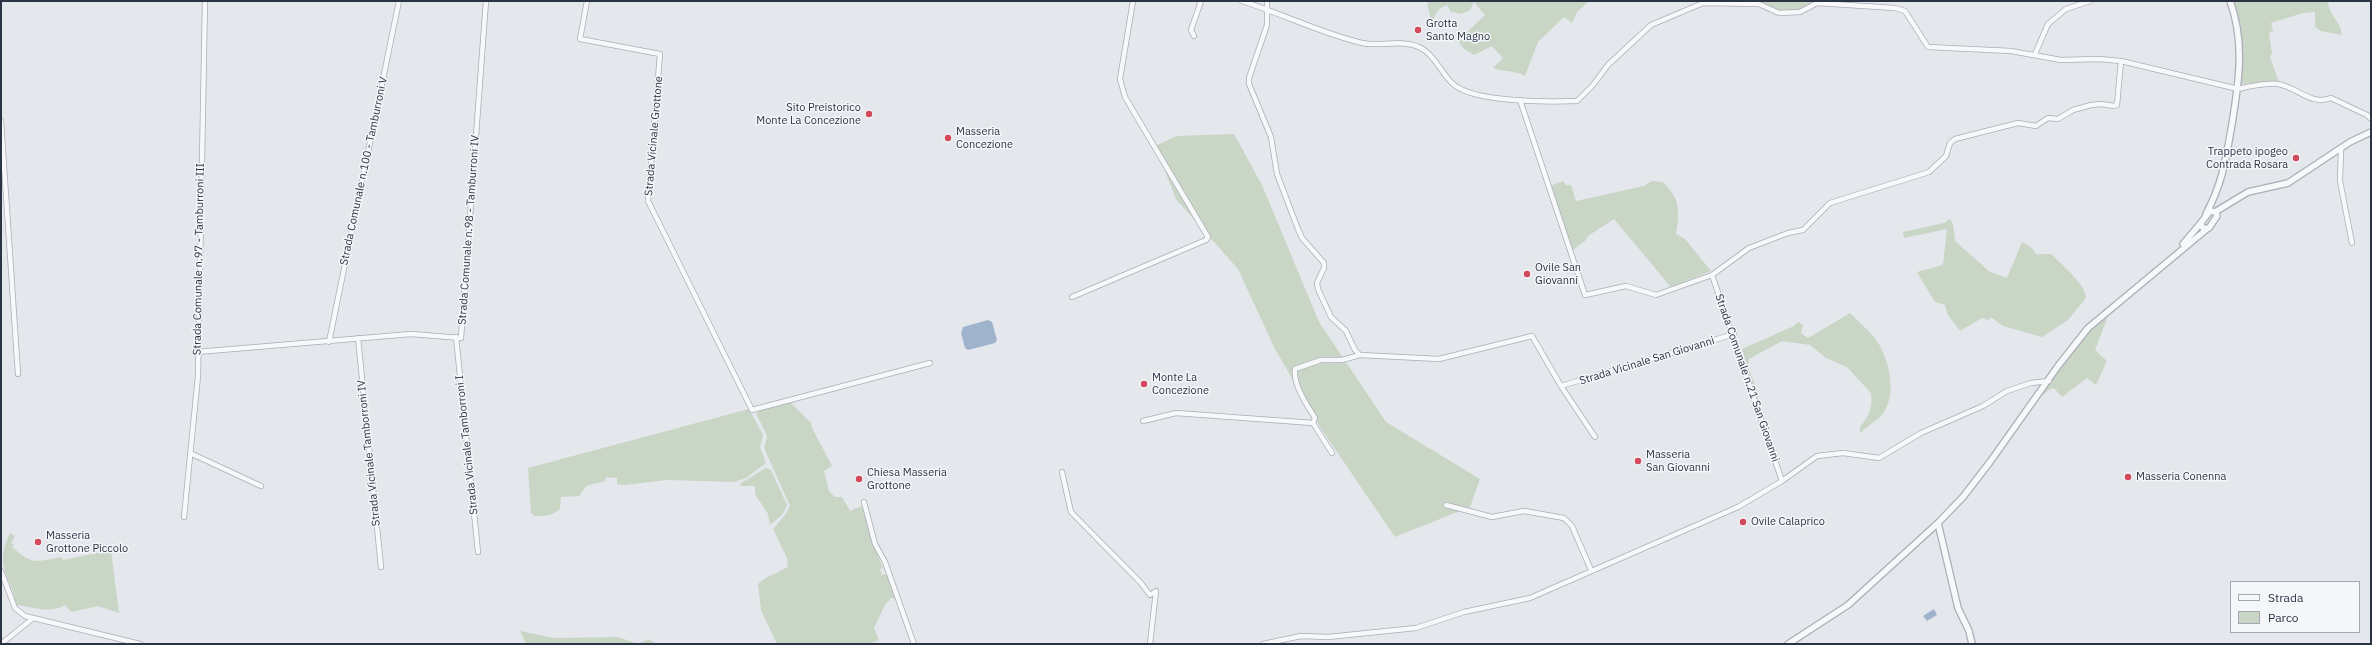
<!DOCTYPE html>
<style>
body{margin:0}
#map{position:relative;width:2372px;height:645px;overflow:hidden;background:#e4e7ec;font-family:"IBM Plex Sans",sans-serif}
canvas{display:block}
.frame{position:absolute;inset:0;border:2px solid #2b3445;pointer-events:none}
.legend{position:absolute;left:2230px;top:581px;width:130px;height:52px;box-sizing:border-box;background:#f4f6f9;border:1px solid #a4a8b1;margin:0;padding:5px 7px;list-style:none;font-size:12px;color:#2b3445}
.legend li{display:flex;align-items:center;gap:8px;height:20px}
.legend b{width:20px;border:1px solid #a4a8b1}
</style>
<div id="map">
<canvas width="2372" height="645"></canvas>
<div class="frame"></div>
<ul class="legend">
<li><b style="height:5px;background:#f7f8fa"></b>Strada</li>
<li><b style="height:11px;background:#c9d6c5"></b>Parco</li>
</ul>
</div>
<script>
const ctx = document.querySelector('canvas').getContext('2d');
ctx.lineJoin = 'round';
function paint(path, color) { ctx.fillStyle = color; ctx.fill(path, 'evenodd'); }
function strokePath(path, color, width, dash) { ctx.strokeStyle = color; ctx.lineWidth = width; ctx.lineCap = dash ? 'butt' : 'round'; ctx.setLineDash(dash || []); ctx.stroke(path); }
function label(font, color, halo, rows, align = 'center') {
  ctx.font = font + ' "IBM Plex Sans",sans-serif'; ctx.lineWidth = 3; ctx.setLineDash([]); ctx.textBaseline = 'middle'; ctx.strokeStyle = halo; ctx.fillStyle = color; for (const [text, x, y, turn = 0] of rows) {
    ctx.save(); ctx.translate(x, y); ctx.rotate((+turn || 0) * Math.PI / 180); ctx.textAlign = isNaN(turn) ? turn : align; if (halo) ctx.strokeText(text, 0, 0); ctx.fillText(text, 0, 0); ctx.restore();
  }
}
paint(new Path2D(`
 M1427 1H1589L1577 12 1572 23 1564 17 1538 42 1525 76C1513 70 1505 72 1493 68L1503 58 1492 46 1474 55 1464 49 1458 41 1485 15 1474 2 1470 10 1461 14 1451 12 1447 5C1436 9 1434 16 1432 27Z
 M1724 1H1830L1818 2 1794 11H1780L1757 2Z
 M2234 1H2328C2328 15 2341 21 2342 35L2321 31 2315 27V12L2303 13 2271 23 2273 31 2269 33 2272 53 2270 57 2279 82 2241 84C2244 55 2242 29 2234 1Z
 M1234 134 1262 185 1319 322 1386 422 1480 479 1470 507 1395 537 1322 430 1275 349 1238 269 1176 199 1155 146 1177 136Z
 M1563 181 1566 185H1571L1576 201 1644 186 1652 181 1663 182C1680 199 1680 211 1676 234L1685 239 1711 271 1671 287 1614 219 1588 236 1586 240 1573 250 1559 221 1550 186Z
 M1950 219 1953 224 1955 241 1990 272 2007 278 2022 242 2032 248 2036 254H2051C2060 263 2087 286 2086 298L2068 320 2042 337 2003 326 1991 317 1989 320 1982 318 1960 331 1948 315 1945 305 1935 302 1917 272 1943 265 1947 229 1904 238 1903 232 1944 223Z
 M1850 313C1858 321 1867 329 1874 337 1888 354 1897 391 1885 410 1880 420 1868 425 1860 433V427C1869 416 1873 407 1871 393L1847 367 1826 358 1810 345 1782 341 1749 359 1748 367 1759 395 1758 398 1767 432 1742 349 1794 326 1798 322 1803 325 1801 333 1808 338Z
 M2106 314 2108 316 2095 350 2107 361 2096 385 2087 378 2062 397 2054 388 2050 389 2039 399 2037 398 2073 347Z
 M790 402 812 424 811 426 832 466 824 471 829 491 835 497H842L850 511 862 506 872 542 883 568 880 569 882 575 885 574 889 579 896 599 891 598 885 605 874 628 879 640 869 644H777L761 610 758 584 764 579 788 567 787 558 773 529 785 515 790 506 764 448 767 438 766 433 756 414 760 409Z
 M749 409 763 435 760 447 766 463 746 478 735 482 667 480 625 485 617 484V478L606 477 605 481 586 486 579 496 561 497 560 509C552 516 545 516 535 516L531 513 528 468Z
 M766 468 771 470 787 505 783 514 770 525 768 514 755 494V486H740L741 483Z
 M10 533 15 536 11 543 14 544 12 547C32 565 36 562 61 557L63 560 111 550 119 613 98 606 71 612 65 605C52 614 32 607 17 605 14 599 14 593 11 587 1 564 0 555 10 533Z
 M520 631 554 638 618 637 638 644 648 639 657 644H526Z`), '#c9d6c5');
paint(new Path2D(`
 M988 320 992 322 997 340 995 343 968 350 965 348 961 333 963 327Z
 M1934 609 1937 615 1927 621 1923 616Z`), '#9fb4cc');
const minor = new Path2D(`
 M587 1 580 39 660 54 648 201 752 410 930 363
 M1242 1C1283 14 1320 33 1362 43 1380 47 1401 39 1419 47 1434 54 1440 71 1451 82 1469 103 1550 102 1577 101L1593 85 1608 65 1651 25 1703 3 1759 4 1779 13 1800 12 1817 3 1895 8 1905 11 1928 47 2011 51 2061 60 2099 59 2121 61 2238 89C2251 86 2265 83 2278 84 2297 87 2311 106 2331 98L2367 115 2371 119
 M1267 1V25L1249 78V84L1271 137 1277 174 1298 229 1302 238 1324 263V268L1317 283 1318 289 1331 317 1346 331 1355 350 1360 355
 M1194 36 1191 30 1201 1
 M2035 54 2048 24 2066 9 2090 1
 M1520 100 1585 295 1626 286 1656 295 1712 275 1749 248 1788 233 1803 230 1830 203 1929 172 1946 156 1950 143 1955 139 2018 123 2036 126 2048 118 2058 119 2073 110 2091 105 2101 104 2114 106 2117 105 2121 61
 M1 121 18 374
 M2341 149 2340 181 2352 243
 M1712 275 1782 481
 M1072 297 1206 240 1208 237 1125 97 1120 79 1133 1
 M456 337 478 552
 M358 338 381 567
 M329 342 399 1
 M197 352 411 334 461 338 486 1
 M1561 386 1734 334
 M1143 421 1176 413 1313 423 1315 418C1307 405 1293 385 1295 369L1321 360H1342L1360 355 1439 359 1532 336 1561 386 1595 437
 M1313 423 1332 453
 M190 453 261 486
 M1062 472 1071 512 1141 583 1150 595 1156 591 1150 644
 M864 502 875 544 885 562 914 644
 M1446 505 1492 517 1524 511 1564 518 1572 526 1591 570
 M184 517 198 376 205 1
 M1 571 15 608 25 616 140 644
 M1 644 32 619
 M1263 644 1301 636 1328 637 1416 628 1464 612 1530 598 1738 507 1782 481 1817 456 1843 453 1879 458 1921 433 1983 406 2007 391 2031 383 2049 381`);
const tertiary = new Path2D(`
 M2210 211 2216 212 2217 216 2209 228 2204 229 2200 224Z
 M2215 212 2248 192 2288 183 2350 142 2371 132
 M2206 214C2223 182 2226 158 2232 124 2239 81 2245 42 2230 1
 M2183 244 2200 224
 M1938 523 1958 608 1969 631 1972 644
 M1788 644 1848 605 1938 523 1963 497 1990 462 2058 366 2088 328 2207 229`);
strokePath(minor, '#a9aeb7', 6);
strokePath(tertiary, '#a9aeb7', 8);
strokePath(minor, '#f7f8fa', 4.5);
strokePath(tertiary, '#f7f8fa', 5.5);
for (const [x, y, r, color] of [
 [1418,30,4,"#d1495b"],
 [869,114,4,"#d1495b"],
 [948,138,4,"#d1495b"],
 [2296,158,4,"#d1495b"],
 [1527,274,4,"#d1495b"],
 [1144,384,4,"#d1495b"],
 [1638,461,4,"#d1495b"],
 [2128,477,4,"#d1495b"],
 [859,479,4,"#d1495b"],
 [1743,522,4,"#d1495b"],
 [38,542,4,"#d1495b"]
]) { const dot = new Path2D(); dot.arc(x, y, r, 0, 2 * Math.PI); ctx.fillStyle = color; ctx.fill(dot); strokePath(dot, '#f4f6f9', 1.5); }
label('11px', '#2b3445', '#f4f6f9', [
 ["Grotta",1426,24],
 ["Santo Magno",1426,37],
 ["Sito Preistorico",861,108,"right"],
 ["Monte La Concezione",861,121,"right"],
 ["Masseria",956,132],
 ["Concezione",956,145],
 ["Trappeto ipogeo",2288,152,"right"],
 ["Contrada Rosara",2288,165,"right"],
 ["Ovile San",1535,268],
 ["Giovanni",1535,281],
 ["Monte La",1152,378],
 ["Concezione",1152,391],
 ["Masseria",1646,455],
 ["San Giovanni",1646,468],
 ["Chiesa Masseria",867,473],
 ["Grottone",867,486],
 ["Masseria Conenna",2136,477],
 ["Ovile Calaprico",1751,522],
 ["Masseria",46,536],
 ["Grottone Piccolo",46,549]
], 'left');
label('11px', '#2b3445', '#f4f6f9', [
 ["Strada Vicinale Grottone",654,136,-85],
 ["Strada Comunale n.100 - Tamburroni V",364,171,-78],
 ["Strada Comunale n.98 - Tamburroni IV",469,230,-86],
 ["Strada Comunale n.97 - Tamburroni III",199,259,-89],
 ["Strada Vicinale San Giovanni",1647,361,-17],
 ["Strada Comunale n.21 San Giovanni",1747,378,71],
 ["Strada Vicinale Tamborroni I",467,445,-96],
 ["Strada Vicinale Tamborroni IV",369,453,-96]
]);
</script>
